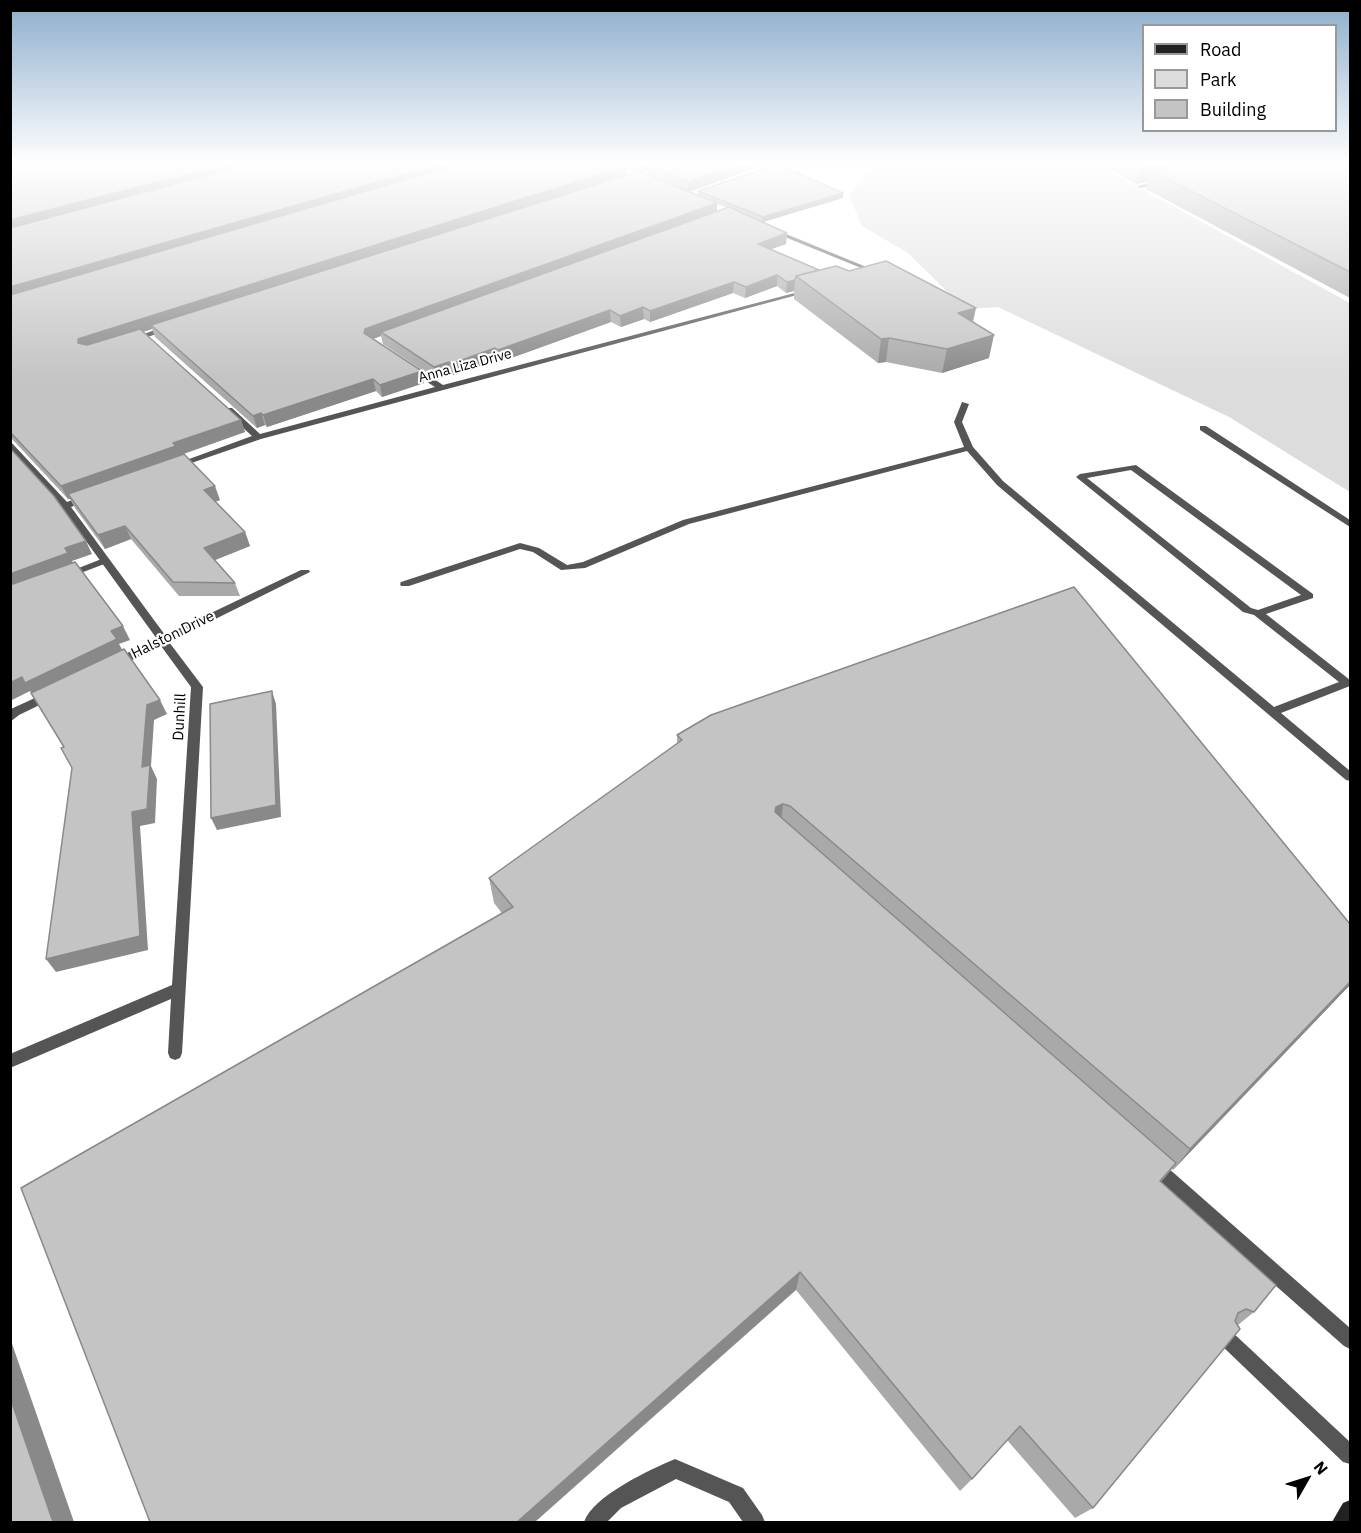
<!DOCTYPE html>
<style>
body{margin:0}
#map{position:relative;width:1361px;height:1533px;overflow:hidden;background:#fff;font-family:"IBM Plex Sans",sans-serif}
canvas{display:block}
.frame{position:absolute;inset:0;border:12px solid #000;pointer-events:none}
.legend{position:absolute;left:1142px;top:24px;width:195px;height:108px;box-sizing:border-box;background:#fff;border:2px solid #999;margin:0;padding:8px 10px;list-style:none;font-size:18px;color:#000}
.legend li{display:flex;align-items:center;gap:12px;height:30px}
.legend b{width:30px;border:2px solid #999}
.north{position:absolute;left:1277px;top:1449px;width:60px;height:60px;-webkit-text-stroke:4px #fff;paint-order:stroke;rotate:51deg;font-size:16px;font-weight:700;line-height:24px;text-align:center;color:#000}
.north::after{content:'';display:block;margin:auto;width:21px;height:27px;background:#000;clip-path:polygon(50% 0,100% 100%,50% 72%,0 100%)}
</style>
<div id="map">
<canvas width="1361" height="1533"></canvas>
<div class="frame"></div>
<ul class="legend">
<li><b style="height:8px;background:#222"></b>Road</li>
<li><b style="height:16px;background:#dcdcdc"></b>Park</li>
<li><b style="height:16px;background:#c4c4c4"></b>Building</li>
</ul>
<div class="north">N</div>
</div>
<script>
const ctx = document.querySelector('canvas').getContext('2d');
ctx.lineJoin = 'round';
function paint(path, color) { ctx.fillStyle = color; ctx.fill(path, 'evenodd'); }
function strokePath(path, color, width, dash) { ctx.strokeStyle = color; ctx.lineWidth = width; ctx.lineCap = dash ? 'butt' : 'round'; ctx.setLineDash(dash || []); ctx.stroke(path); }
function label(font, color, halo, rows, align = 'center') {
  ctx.font = font + ' "IBM Plex Sans",sans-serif'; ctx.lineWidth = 4.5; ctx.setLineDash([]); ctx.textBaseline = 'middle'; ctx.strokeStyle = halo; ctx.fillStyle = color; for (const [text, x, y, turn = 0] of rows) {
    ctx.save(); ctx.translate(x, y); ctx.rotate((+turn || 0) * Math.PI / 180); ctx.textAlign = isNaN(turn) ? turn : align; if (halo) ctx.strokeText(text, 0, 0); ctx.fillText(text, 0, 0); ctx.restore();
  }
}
paint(new Path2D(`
 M873 164H1096L1350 303V492L1229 417 998 307 965 309 908 253 862 226 849 195Z`), '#dcdcdc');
paint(new Path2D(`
 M1163 180 1165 183 1140 188 1137 186Z
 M962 402 969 404 962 422 973 447 1003 481 1274 707 1339 682 1254 615 1243 612 1076 477 1080 474 1136 465 1313 594V598L1266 614 1350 680V686L1281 713 1350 771V781L1346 780 997 485 967 451 689 524 585 568 561 570 533 552 520 549 409 586H401L400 584 401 582 520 543 539 548 567 565 583 562 683 520 964 447 954 422ZM1131 470 1301 595 1258 610 1251 608 1087 478Z
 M1200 426H1206L1350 520V527L1200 430Z
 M104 558 109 561 107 563 70 577H62L61 575Z
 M1153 1158 1159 1160 1350 1328V1349L1344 1346 1147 1172 1145 1166 1147 1160Z
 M1225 1328 1231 1331 1350 1442V1464L1343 1462 1219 1343 1216 1337 1219 1331Z
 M675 1459 743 1488 762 1515 765 1522H743L729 1502 676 1479 621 1508 607 1522H584C593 1496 649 1470 675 1459Z`), '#555');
paint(new Path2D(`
 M673 164H682L633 181 628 180Z
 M770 229H774L881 273 876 274 770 231Z
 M806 290 812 291 261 439 177 468H171L170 466 252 436 226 412V408H232L260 434 435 387 408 370V366H414L443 385Z
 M166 326 173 328 134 342 127 340Z
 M10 441 67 502 85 495H91V499L71 507 165 635 301 570H309L310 572 169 642 203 687 182 1053 180 1058 175 1060 170 1058 168 1053 171 999 10 1068V1054L172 985 191 687 161 646 118 667H110L109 664 110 661 157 639 62 508 10 449Z
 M50 691 56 695 54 698 19 715 10 722 11 709Z`), '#555');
paint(new Path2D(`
 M1350 1500V1522H1332L1343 1503Z`), '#222');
paint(new Path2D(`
 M10 164H767L689 192 698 195V191L843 193V198L763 222 787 233 786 244 771 249 819 270 973 322 989 358 942 373 886 362 878 363 794 299V291L786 293 777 286 745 298 733 293 650 322 644 319 621 327 611 322 500 362 497 360 453 375 450 374 436 379 383 344 381 336 373 339 424 383 382 397 376 391 267 427 265 425 257 428 155 337 152 329 143 332 241 420 245 432 184 454 220 500 215 502 245 532 250 546 215 560 235 583 240 596H179L131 539 105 549 75 508 70 499H68L12 439H10ZM626 169 637 172 627 175ZM650 170V176L641 172H644ZM717 204 727 208 717 212Z
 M1100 164H1350V298L1146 189 1148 182 1136 184Z
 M677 735 1350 985 1173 1170 1172 1169 1161 1182 1254 1312 1238 1325 1093 1508 1075 1518 1007 1440 972 1479 960 1491 796 1290 494 903 489 878 677 744Z`), '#a9a9a9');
paint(new Path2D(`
 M227 164H269L10 232V220Z
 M440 164H477L10 300V287Z
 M640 164H676L650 167V170L640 173Z
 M738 164H767L688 192V182Z
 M1150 164H1254L1152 171 1148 182 1136 184 1142 165Z
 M626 166 627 177 151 325 152 329 83 351 78 343V339Z
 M843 193V198L763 222V217Z
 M717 203V213L381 332V336L367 341 364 333 365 329Z
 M787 233 786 244 757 254 758 244Z
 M777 275V286L745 298 746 287Z
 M795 280 794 291 786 293 787 282Z
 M734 282 733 293 650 322V311Z
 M643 307 644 319 621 327 620 316Z
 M976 308 971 331 958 313Z
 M610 310 611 322 500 362 498 350Z
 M994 335 989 358 942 373 947 349Z
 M889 338 886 362 878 363 881 339Z
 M495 348 497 360 453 375 451 364Z
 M449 362 450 374 436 379 434 367Z
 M422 371 424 383 382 397 380 385Z
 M373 379 376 391 267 427 263 415Z
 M261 413 265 425 257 428 253 416Z
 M241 420 245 432 68 494 70 499H68L61 486 173 443Z
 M215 486 220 500 209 504 204 490Z
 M125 526 131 539 105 549 98 535Z
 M245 532 250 546 210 562 204 548Z
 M86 541 92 554 72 561 75 566 10 590V574L65 548Z
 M123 626 130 640 119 644 124 653 33 696 30 691 10 701V683L111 631Z
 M272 691 276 704 281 817 217 830 211 818Z
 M160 700 167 714 154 720 151 766 157 779 155 823 140 826 148 950 56 972 46 959 132 812 142 767 147 705Z
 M783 804 780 830 775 812 776 807Z
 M1350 982V985L1173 1170 1190 1149Z
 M1176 1163 1159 1184 1160 1181Z
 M800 1272 796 1290 535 1522H517Z
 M10 1338 74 1522H53L10 1397Z`), '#898989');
const building = new Path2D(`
 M10 164H227L10 220Z
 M249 164H440L10 287V228Z
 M459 164H621L626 166 78 339V343L87 345 140 329 241 420 173 443 176 446 61 486 10 432V295Z
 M659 164H738L688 182 650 167Z
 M778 164 843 193 763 217 698 191Z
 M1192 164H1350V272L1152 171Z
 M639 171 717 203 365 329 364 333 422 371 380 385 373 379 263 415 261 413 253 416 151 325Z
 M729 207 787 233 758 244 819 270 796 276 795 280 787 282 777 275 746 287 734 282 650 311 643 307 620 316 610 310 498 350 495 348 451 364 449 362 434 367 381 332Z
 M886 261 976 308 958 313 994 335 947 349 889 338 881 339 796 276 836 266 849 271Z
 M10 448 54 496 86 541 65 548 68 553 10 574Z
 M184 454 215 486 204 490 245 532 204 548 235 583 173 582 125 526 98 535 68 494Z
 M75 562 123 626 111 631 117 639 25 683 22 677 10 683V585Z
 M1074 587 1350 924V982L1190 1149 790 806 783 804 776 807 775 812 1176 1163 1160 1181 1276 1285 1254 1312 1246 1309 1238 1313 1235 1321 1240 1329 1093 1508 1020 1426 972 1479 800 1272 517 1522H150L21 1188 513 907 489 878 682 740 677 735 711 715Z
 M124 649 160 700 147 705 142 767 150 765 147 809 132 812 140 936 46 959 72 768 61 748 64 747 31 693Z
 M272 691 276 805 211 818 210 704Z
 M10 1397 53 1522H10Z`);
paint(building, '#c4c4c4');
strokePath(building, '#898989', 1.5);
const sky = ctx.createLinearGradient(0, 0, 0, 379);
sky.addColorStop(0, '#8cadcc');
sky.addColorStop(0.43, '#fff');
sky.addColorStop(1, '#ffffff00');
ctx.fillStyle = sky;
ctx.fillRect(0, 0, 1361, 379);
label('14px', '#000', '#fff', [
 ["Anna Liza Drive",465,366,-15]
]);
label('15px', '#000', '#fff', [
 ["Halston Drive",173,635,-26],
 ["Dunhill",180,717,-87]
]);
</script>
